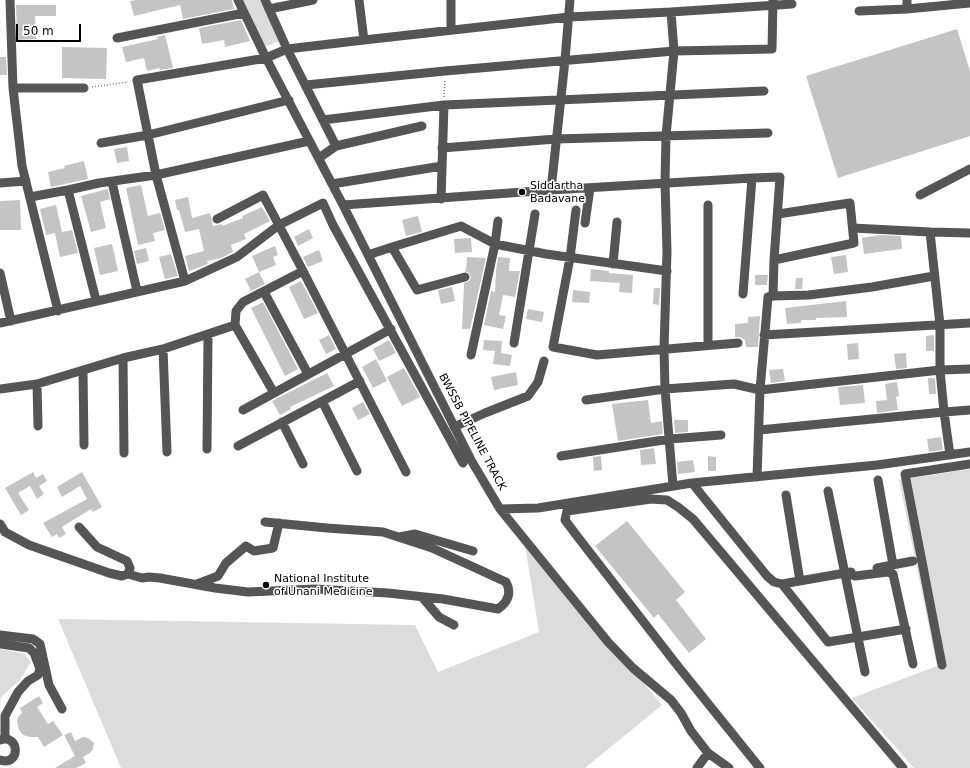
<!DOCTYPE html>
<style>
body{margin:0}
#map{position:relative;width:970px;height:768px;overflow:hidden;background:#fff;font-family:"DejaVu Sans",sans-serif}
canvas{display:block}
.scale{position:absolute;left:16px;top:24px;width:65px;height:18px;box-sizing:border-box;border:2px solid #000;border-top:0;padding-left:5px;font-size:12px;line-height:14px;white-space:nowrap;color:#000;-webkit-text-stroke:3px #fff;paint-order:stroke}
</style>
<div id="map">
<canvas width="970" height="768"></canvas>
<div class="scale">50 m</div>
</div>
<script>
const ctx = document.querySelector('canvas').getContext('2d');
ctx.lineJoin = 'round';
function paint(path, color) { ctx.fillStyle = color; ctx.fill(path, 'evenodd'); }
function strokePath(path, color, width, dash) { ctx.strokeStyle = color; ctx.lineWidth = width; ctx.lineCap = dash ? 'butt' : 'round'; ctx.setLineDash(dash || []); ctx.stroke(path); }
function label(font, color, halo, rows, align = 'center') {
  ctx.font = font + ' "DejaVu Sans",sans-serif'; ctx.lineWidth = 3; ctx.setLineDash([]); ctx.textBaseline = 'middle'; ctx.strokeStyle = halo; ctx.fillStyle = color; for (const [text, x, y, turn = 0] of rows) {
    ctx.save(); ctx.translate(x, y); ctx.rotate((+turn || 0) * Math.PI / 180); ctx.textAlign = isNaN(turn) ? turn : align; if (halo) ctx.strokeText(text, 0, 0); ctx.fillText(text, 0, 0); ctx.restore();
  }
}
paint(new Path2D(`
 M242 0H261L281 40 265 47Z
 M970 469V768H914L852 698 937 666 899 480Z
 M524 539 662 705 585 768H121L58 619 415 625 438 672 539 632Z
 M0 649 24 654 31 662 20 680 1 697 0 707Z`), '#dcdcdc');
paint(new Path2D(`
 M136 0H232L234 9 183 19 180 5 134 16 130 1Z
 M16 5H56V16H35L36 39 17 40Z
 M241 20 250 41 225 47 224 40 202 44 199 28Z
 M957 29 970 71V136L838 178 806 76Z
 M165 35 173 68 160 70 159 68 147 71 144 58 126 62 122 47 158 39 157 37Z
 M62 47 107 48 106 79 62 78Z
 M0 57H6L7 75H0Z
 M127 147 129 161 117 163 114 149Z
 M84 161 88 179 51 187 48 172 65 168 64 166Z
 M141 185 148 216 160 213 165 230 153 233 155 241 138 245 126 188Z
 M108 189 110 199 100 202 106 228 91 232 81 196Z
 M188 197 192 218 210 213 213 226 222 224V226L243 218 242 216 262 207 270 221 244 234 246 239 231 245 233 252 221 258 207 261 208 264 189 271 185 256 204 251 199 229 185 232 179 210H177L175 200Z
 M20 200 21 230H0V201Z
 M56 205 62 232 72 230 78 253 60 257 55 233 46 235 40 209Z
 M418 216 422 232 406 236 402 220Z
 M309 229 313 238 298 246 294 237Z
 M880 235 901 236 902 249 864 254 862 238Z
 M471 238 472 252 455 253 454 239Z
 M112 244 118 271 100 275 94 248Z
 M275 246 278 255 273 257 276 265 259 272 252 256Z
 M146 248 149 261 137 264 134 251Z
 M319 250 323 261 308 267 303 257Z
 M171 254 178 276 165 279 159 257Z
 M846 255 848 272 834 274 831 257Z
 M467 257 486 258 470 329H462L464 283 469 281 471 278 469 273 465 271V270H466Z
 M498 257 510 258 509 271H520L515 297 503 295 499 315 506 316 503 329 484 325 491 291 495 292 496 270Z
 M591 269 609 271V273L633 275 632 293 619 292 620 283 590 281Z
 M259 272 265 284 251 291 245 279Z
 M755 275H768L767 285H755Z
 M796 278H803L802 289H795Z
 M301 281 318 313 304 319 289 287Z
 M452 287 455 301 441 304 438 290Z
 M654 288H660L659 305 653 304Z
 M573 290 590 292 589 303 572 302Z
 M846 301 847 317 816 318V320H801V323L787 324 785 308Z
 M263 302 298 369 285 376 251 308Z
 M528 309 544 312 542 322 526 319Z
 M760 316 758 347H746L745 340 740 337H735V324L748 323V317Z
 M329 335 336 349 326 354 319 340Z
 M934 335V351H926V336Z
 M389 340 396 353 379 361 373 349Z
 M484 340 502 341 501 353 512 355 510 366 493 364 495 351 483 350Z
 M858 343 859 359 848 360 847 344Z
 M906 353 907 368 896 369 894 354Z
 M376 359 387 381 373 388 362 367Z
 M404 368 420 397 402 406 387 377Z
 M783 369 785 381 771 383 769 370Z
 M516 372 518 385 494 390 491 377Z
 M327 373 334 386 290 407 291 409 280 415 272 401Z
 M928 378H935L936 394H929Z
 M897 382 899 396 896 397 898 410 877 413 876 401 887 400 885 384Z
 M863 385 865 403 840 405 838 387Z
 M648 400 651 423 662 421 663 434 618 441 612 404Z
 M363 402 370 414 358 420 352 408Z
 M674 420H688V432L675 433Z
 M941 437 943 450 929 452 927 439Z
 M654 448 656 464 641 465 640 450Z
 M601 456 602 470 594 471 593 457Z
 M708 456 716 457V471H708Z
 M693 460 695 472 678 474 677 462Z
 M33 472 36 478 43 474 47 481 39 486 44 494 37 499 30 486 18 493 29 510 21 515 5 488Z
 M82 472 102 507 93 512 91 509 62 527 66 534 59 538 57 534 52 537 43 523 87 499 80 486 62 497 57 487Z
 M627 521 685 592 676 600 706 639 689 653 658 614 654 618 595 546Z
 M39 696 43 703 37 707 48 724 53 721 63 735 44 747 38 737H30L23 735 19 730 17 722 18 717 22 713 20 708Z
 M71 732 75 741 83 737 88 738 94 743 93 749 90 753 83 757 86 763 76 768H55L75 756 64 735Z`), '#c4c4c4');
strokePath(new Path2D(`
 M92 87 128 82
 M444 97 445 79`), '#777', 1.5, [1, 2]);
strokePath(new Path2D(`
 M10 0 13 88 22 166 58 311
 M238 0 266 58 343 205 471 460 500 509 608 642 633 668 671 700 681 713 691 731 708 753 729 768
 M265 0 287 49 336 146
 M359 0 364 40
 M451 0V30
 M907 0V9L970 3
 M269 9 313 0
 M859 11 907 9
 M671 12 674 51 666 136 665 183 667 251 664 349 665 389 673 486
 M117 38 244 13
 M306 85 445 71 674 51 772 49 773 0
 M13 88H84
 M323 120 444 105 764 91
 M101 143 148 135 289 100
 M442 148 556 139 768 133
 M319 158 336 146 422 126
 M112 182 137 291
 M0 183 26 181
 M332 184 442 166
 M68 190 99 183 156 175 309 141
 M551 190 565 60 570 0
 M920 195 970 169
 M30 197 68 190 96 300
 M441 199 444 105
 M343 205 551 190 752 178 780 177 774 260 773 296 768 297 760 390 757 477
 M576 210 570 258 553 347 597 355 738 343
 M217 219 263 195 303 271 406 472
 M585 223 590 188
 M853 228 930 232
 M392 247 417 290 465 277
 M368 255 392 247 461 226 495 244 546 254 667 271
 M774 260 854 243 850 203 778 214
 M613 264 617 222
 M0 273 11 321
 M185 281 156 175 137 80 266 58 287 49 364 40 569 17 671 12 792 4
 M264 292 308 374
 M743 294 752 178
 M773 296 809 295 872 287 934 276
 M0 323 185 281 237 257 279 225 323 203 333 225 463 463
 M235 325 274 393
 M764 335 970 323
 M514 343 535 214
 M708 345V205
 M163 349 167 452
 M471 355 495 244 498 221
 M123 358 124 453
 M83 371 84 445
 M37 384 38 426
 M0 389 37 384 123 358 163 349 235 325 236 311 243 302 303 271
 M586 400 665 389 734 384 760 390 940 370 970 369
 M322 401 357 471
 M243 410 391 329
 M282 422 303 464
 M454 427 485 413 528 396 538 382 544 361
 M759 430 944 412 940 370V325L930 232 970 233
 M238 446 360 381
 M207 449 208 335
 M950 455 944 412 970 410
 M561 456 670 439 721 435
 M878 480 893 565
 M692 483 767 576 774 582 782 584 828 642 906 629
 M828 491 865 672
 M786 495 800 581
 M500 509 538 508 692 483 877 465 970 452
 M0 524 5 532 29 545 109 573 122 576 128 574 130 568 127 561 97 547 79 527
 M399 537 415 534 473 551
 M877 568 913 561
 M845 573 855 576 888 572 893 574 913 664
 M128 574 142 578 149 577 160 578 215 588 248 592 315 589 388 593 443 599 498 609C508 602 512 593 506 582L432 548 383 532 327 528 265 522
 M197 584 218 576 226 563 246 546 254 551 273 548 279 523
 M782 584 851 572
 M422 597 439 617 454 625
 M0 635 33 639 40 644 49 685 62 709
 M0 644 29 648 34 653 40 669
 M942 665 905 474 970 464
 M5 739V716L18 692 28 681 38 675 43 659
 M0 740C20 733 21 767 0 760
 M697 768 708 753
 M760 768 677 665 577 536 565 520 567 511 651 499 667 500 678 507 693 519 903 768`), '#555', 9);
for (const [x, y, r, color] of [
 [522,192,4,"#000"],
 [266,585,4,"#000"]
]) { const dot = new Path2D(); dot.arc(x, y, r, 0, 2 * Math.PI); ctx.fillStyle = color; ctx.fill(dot); strokePath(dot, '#fff', 1.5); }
label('11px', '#000', '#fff', [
 ["Siddartha",530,186],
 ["Badavane",530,199],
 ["National Institute",274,579],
 ["of Unani Medicine",274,592]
], 'left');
label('11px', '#000', '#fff', [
 ["BWSSB PIPELINE TRACK",472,432,62]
]);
</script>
